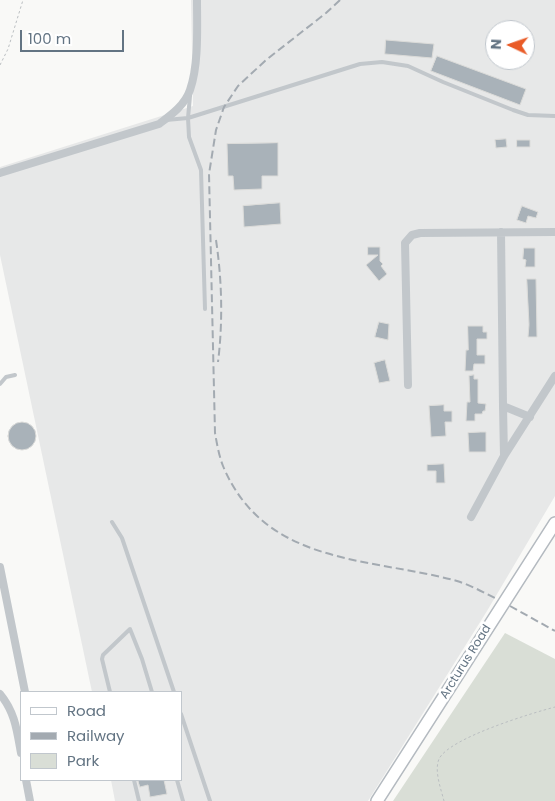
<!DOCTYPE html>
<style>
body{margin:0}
#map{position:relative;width:555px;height:801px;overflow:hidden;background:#f9f9f7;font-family:Poppins,sans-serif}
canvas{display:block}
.legend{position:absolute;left:20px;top:691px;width:162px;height:90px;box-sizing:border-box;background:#fff;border:1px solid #c1c7cd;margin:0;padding:6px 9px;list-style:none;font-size:15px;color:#637483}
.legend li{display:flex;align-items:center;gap:10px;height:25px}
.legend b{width:25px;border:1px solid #c1c7cd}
.north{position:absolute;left:485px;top:20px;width:50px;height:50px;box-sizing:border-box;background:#fff;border:1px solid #c1c7cd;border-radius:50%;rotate:273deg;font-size:14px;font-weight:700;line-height:20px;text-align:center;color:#637483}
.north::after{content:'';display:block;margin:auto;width:18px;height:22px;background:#e95b27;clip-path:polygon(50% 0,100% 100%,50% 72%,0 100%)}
.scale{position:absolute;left:20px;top:30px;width:104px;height:22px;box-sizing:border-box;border:2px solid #637483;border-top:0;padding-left:6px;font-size:15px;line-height:18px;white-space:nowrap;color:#637483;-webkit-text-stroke:4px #fff;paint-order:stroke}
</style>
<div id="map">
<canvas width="555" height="801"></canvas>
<ul class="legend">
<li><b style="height:6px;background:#fff"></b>Road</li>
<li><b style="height:6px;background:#a3aab1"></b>Railway</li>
<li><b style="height:14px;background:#d9ded6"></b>Park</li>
</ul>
<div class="north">N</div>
<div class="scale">100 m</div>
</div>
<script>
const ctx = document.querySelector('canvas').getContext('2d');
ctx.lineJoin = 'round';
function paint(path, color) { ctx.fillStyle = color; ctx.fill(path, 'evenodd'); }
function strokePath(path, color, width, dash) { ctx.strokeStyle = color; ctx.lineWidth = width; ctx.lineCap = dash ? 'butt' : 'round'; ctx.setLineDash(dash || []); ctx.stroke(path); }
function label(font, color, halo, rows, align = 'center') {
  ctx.font = font + ' Poppins,sans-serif'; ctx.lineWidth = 5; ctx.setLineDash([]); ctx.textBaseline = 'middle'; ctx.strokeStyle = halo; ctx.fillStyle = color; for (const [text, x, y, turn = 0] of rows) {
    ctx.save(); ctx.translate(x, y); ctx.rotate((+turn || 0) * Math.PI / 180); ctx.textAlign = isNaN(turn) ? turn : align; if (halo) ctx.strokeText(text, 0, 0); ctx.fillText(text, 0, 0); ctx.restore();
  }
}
paint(new Path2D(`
 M191 0H555V496L487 611 368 801H115L111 780H181V692H92L0 255V167L193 106ZM495 30H525V60H495Z`), '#e7e8e8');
paint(new Path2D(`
 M505 633 555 659V801H393Z`), '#d9ded6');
const building = new Path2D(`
 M386 40 434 44 432 58 385 54Z
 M437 56 526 89 520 105 431 71Z
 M506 139 507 147 496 148 495 140Z
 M517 140H530V147H517Z
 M278 143V176H262V189L234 190 233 176H228L227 144Z
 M280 203 281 224 244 227 243 206Z
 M522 206 538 212 536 218 528 216 526 223 517 220Z
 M368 247H380V261L383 264 381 266 387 274 379 281 366 265 378 255H368Z
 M524 248H535V267H525L526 260 523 259Z
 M527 279H536L537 337H528L529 325Z
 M379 322 389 324 388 340 375 337Z
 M468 326H483V332H487V339H477V355H485V364H474L473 371H465L466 350H468Z
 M385 360 390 381 379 383 374 363Z
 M474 375V379H478V403L486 404 485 411H483L482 414H475V421H466L467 402H470L469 376Z
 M444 405V411H452V422H445L446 436 431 437 429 406Z
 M8 436a14 14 0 1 1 28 0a14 14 0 1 1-28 0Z
 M481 432H486V452H469L468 433Z
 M444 464 445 483H436V471H427V465Z
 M138 780H164L167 794 150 797 148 785 140 787Z`);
paint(building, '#a9b2b9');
strokePath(building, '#dbdbd9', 1);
const secondary = new Path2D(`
 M377 801 555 523`);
strokePath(secondary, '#b4bac0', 14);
strokePath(new Path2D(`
 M0 65 8 49 23 0
 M444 801C441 789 434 771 439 759 449 738 532 713 555 707`), '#babec1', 1, [2.5, 2.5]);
strokePath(new Path2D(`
 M190 96 188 118 189 137 201 170 205 309
 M166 120 188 118 360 64 382 62 408 66 443 82 513 110 528 115 555 116
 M0 384 6 377 15 375
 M112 522 122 538 174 692
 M110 692 102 659 103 655 130 629 142 659 152 692
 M181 714 210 801
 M134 780 139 801
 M177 780 183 801`), '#c2c7cb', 4);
strokePath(new Path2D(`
 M0 173 159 124C171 115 185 105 190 90 199 64 197 27 197 0
 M501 232 503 406 530 417
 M408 385 405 243 412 235 420 233 555 232
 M503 406 504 456
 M471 517 504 456 555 376
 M0 567 25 692
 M0 694C15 712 17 731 21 753
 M26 780 30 801`), '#c2c7cb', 8);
strokePath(secondary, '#fff', 11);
strokePath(new Path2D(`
 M340 0 326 13 266 60 238 86 224 107 216 130 209 174 215 433C217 444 219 456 223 466 265 566 369 557 457 581 470 585 483 592 495 598
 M216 240C222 280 223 322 218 362
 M510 606 555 631`), '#a3aab1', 2, [8, 4]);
label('12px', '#637483', '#fff', [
 ["Arcturus Road",466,662,-58]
]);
</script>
